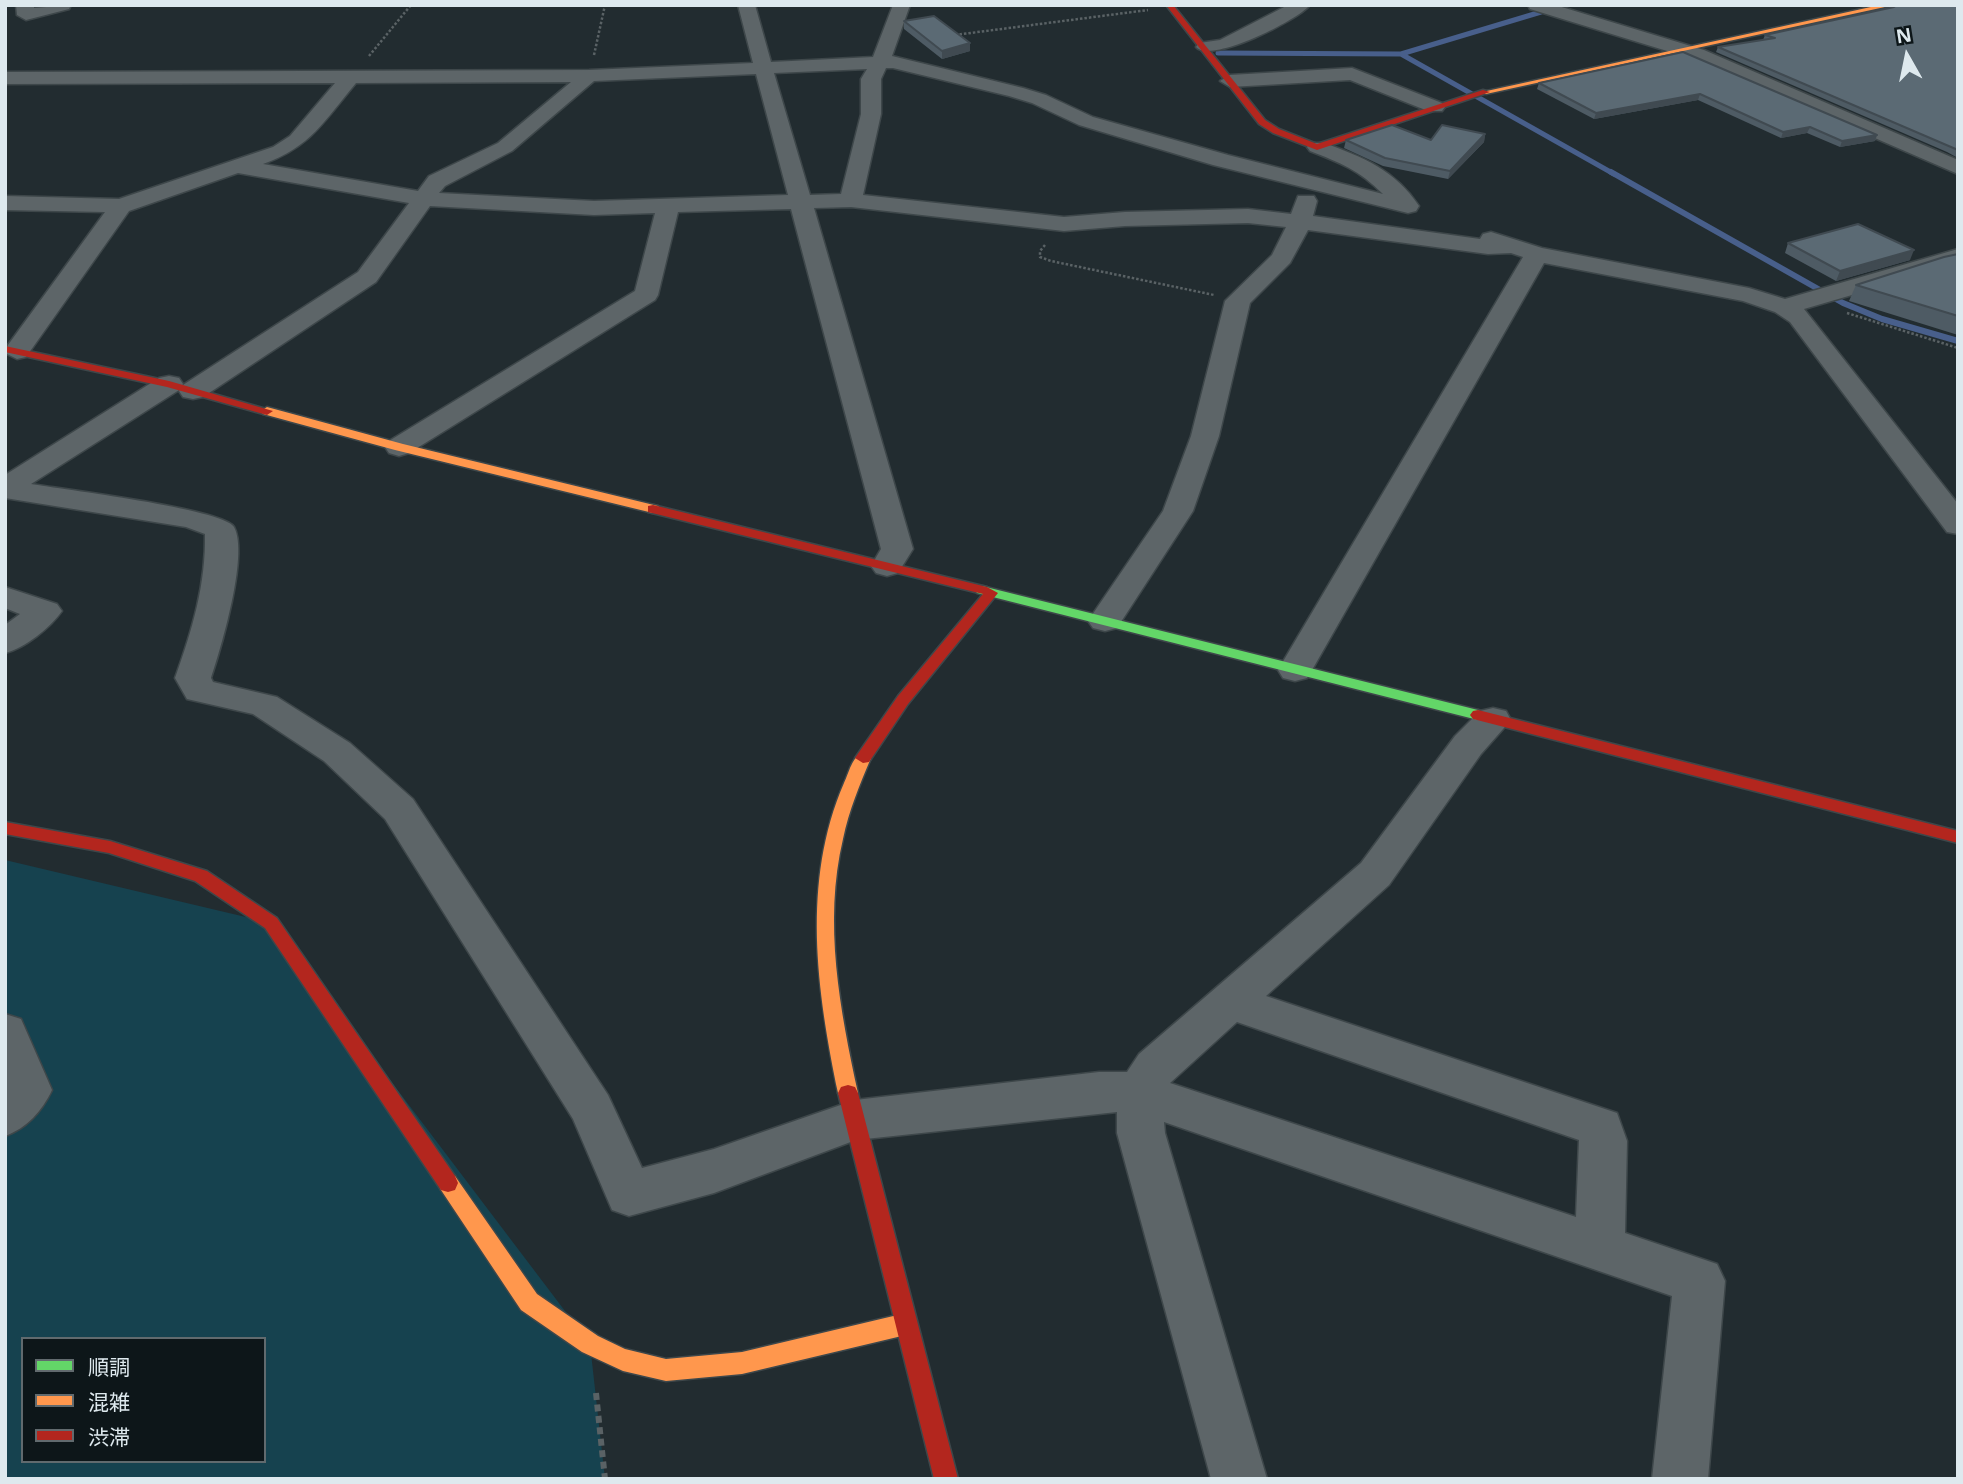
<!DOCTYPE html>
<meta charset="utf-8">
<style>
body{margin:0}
#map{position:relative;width:1963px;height:1484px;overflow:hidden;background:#222c30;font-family:"Noto Sans","Noto Sans JP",sans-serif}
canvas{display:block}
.frame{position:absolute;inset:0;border:7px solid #dee9ee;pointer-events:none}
.legend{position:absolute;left:21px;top:1337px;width:245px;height:126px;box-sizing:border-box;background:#0d1619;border:2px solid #616a6e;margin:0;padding:9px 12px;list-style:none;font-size:21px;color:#dee9ee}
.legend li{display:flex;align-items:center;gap:14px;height:35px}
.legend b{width:35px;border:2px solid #616a6e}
.north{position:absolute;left:1872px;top:21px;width:70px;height:70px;-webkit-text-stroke:5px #0d1619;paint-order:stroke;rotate:351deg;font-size:19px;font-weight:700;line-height:28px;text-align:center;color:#dee9ee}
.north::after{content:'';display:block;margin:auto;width:24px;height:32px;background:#dee9ee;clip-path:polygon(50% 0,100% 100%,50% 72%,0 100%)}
</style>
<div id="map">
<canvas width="1963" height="1484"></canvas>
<div class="frame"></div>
<ul class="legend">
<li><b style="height:9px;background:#63d668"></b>順調</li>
<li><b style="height:9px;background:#ff974d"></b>混雑</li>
<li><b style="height:9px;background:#b3261e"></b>渋滞</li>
</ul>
<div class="north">N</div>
</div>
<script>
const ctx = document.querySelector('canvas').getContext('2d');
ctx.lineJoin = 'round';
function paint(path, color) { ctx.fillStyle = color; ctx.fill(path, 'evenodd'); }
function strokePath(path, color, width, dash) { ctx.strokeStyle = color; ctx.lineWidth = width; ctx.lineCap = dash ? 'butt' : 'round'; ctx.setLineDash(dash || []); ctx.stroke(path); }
paint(new Path2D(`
 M5 860 271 923 590 1344 605 1479H5ZM23 1339H264V1461H23Z`), '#16424f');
strokePath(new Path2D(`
 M1218 53 1401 54 1541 12
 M1401 54 1614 174`), '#485f8b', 5);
strokePath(new Path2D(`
 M1611 172 1843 303 1882 319 1958 341`), '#485f8b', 6);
const street = new Path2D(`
 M16 5H34V8L71 5 69 9 26 20 17 15Z
 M738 5H755L771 62 873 57 893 5H910L892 56 1023 88 1046 95 1093 117 1228 155 1383 194C1359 170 1341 163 1310 151L1307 147 1310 143H1324C1363 157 1395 170 1419 206L1416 211 1408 213 1213 165 1079 125 1032 103 1009 96 893 68H886L881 79V114L863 195 1064 217 1125 212 1248 209 1291 214 1298 196H1314L1317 201 1313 216 1480 239 1483 234 1491 232 1542 248 1749 288 1785 299 1958 249V264L1804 309 1958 504V534L1947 532 1790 322 1775 312 1743 301 1544 263 1312 670 1307 678 1295 681 1283 678 1278 670 1523 257 1511 253 1488 254 1308 230 1290 263 1250 303 1219 436 1193 511 1117 628 1105 631 1093 628 1088 621 1163 511 1191 436 1225 301 1272 255 1286 227 1248 223 1125 226 1064 231 851 207 814 208 913 549 898 573 887 576 876 573 871 566 881 549 791 209 678 212 658 295 655 300 409 453 399 456 389 453 385 447 389 441 635 291 655 213 594 215 430 206 376 282 203 397 193 399 183 397 179 391 183 385 358 272 409 203 238 173 129 211 26 357 17 359 5 353 8 345 105 212 5 210V196L119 199 273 147 290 136 335 83 5 84V72L589 70 753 63ZM867 69 861 79V114L841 194 810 195 774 73ZM756 74 788 195 594 201 439 193 445 186 512 151 594 81ZM571 82 498 143 429 176 418 191 263 164C311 147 324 121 356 83Z
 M1288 5H1310C1298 20 1211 64 1196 47L1199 43 1220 40Z
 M1528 5H1555L1704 50 1958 160V174L1690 58 1530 9Z
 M1352 68 1442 103 1445 107 1442 111H1428L1350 80 1230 87 1220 81 1230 75Z
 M169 376 179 378 183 384 179 390 31 484C60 489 224 509 234 527 249 554 221 648 211 678L213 682 277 697 350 743 413 799 608 1095 642 1168 714 1149 855 1100 1099 1072H1127L1139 1054 1361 863 1455 736 1480 711 1493 708 1506 711 1511 720 1481 754 1389 885 1266 996 1617 1113 1627 1141 1625 1233 1717 1264 1725 1281 1708 1479H1652L1672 1296 1164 1122 1165 1133 1267 1479H1211L1117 1133V1112L856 1140 714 1193 629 1216 612 1210 573 1119 385 819 324 761 253 714 187 699 175 678C192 631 206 584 205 534L186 527 5 498V475L159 378ZM1237 1022 1579 1140 1576 1217 1170 1083Z
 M5 587 57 604 62 611C50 628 25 648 5 653V625L20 614 5 608Z
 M5 1014 21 1019 52 1090C42 1111 27 1128 5 1136Z`);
const fast = new Path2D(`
 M982 586 1478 710 1486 715 1478 720 977 593 975 590Z`);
const slow = new Path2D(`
 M1880 5H1894L1486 94 1482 92Z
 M267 407 403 444 658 506 660 509 653 513 395 450 263 414 261 411Z
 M863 753 871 758C860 784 849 810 843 839 823 923 840 1010 858 1093L855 1099 848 1101 841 1099 838 1093C817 991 801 882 844 783 849 773 852 756 863 753Z
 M448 1174 455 1176 537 1294 598 1336 625 1349 666 1359 742 1352 906 1313 914 1316 917 1324 914 1332 906 1335 742 1374 666 1381 623 1371 582 1352 521 1310 441 1190 438 1183 441 1176Z`);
const jam = new Path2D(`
 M1166 5H1173L1265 120 1279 129 1317 144 1483 90 1490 92 1317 150 1273 133 1259 124Z
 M5 346 169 381 273 411 267 415 167 387 5 352Z
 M653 505 987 587 998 593 908 704 869 762 863 763 855 758 898 696 983 594 648 512V506Z
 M1478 710 1958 831V843L1473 719 1470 715 1473 711Z
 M5 822 110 841 207 871 277 918 455 1176 458 1183 455 1190 448 1192 441 1190 265 928 195 881 109 853 5 834Z
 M848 1085 855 1087 858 1093 958 1479H934L838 1093 841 1087Z`);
strokePath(street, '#3e474a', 3);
strokePath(fast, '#3e474a', 3);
strokePath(slow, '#3e474a', 3);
strokePath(jam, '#3e474a', 3);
strokePath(new Path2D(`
 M955 35 1148 10
 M594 55 605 5
 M369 56 411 5
 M1045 245 1040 251V257L1051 261 1214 295
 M1847 313 1958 348`), '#5a6265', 2.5, [2.5, 2]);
strokePath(new Path2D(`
 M596 1393 605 1479`), '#5a6265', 6, [7, 4.5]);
paint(street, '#5d6568');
paint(fast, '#63d668');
paint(slow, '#ff974d');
paint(jam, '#b3261e');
paint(new Path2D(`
 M1958 5V158L1947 152 1716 52 1718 47 1763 40 1765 35Z
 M904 21 970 51 942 59 904 29Z
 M1683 52 1877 135 1875 141 1840 147 1807 133 1781 138 1698 100 1594 119 1537 89 1539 83Z
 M1485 134 1484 142 1448 179 1383 166 1344 148 1346 140H1431Z
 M1788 243 1910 260 1836 281 1785 253Z
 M1958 254V335L1849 301 1856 285Z`), '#4e5b64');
paint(new Path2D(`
 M970 43V51L942 59V51Z
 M1700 94 1698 100 1594 119 1596 113Z
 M1810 127 1807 133 1781 138 1783 132Z
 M1485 134 1484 142 1448 179 1450 171Z
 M1877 135 1875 141 1840 147 1842 141Z
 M1914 250 1910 260 1836 281 1840 271Z`), '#404a51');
const building = new Path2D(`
 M1897 5H1958V150L1718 47 1775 38 1765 35 1894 7Z
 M934 16 970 43 942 51 904 21Z
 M1683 52 1877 135 1842 141 1810 127 1783 132 1700 94 1596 113 1539 83Z
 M1392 125 1431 140 1442 125 1485 134 1450 171 1385 158 1346 140Z
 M1858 224 1914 250 1840 271 1788 243Z
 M1958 254V316L1856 285 1944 257Z`);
paint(building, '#5b6a74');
strokePath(building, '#404a51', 2);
</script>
